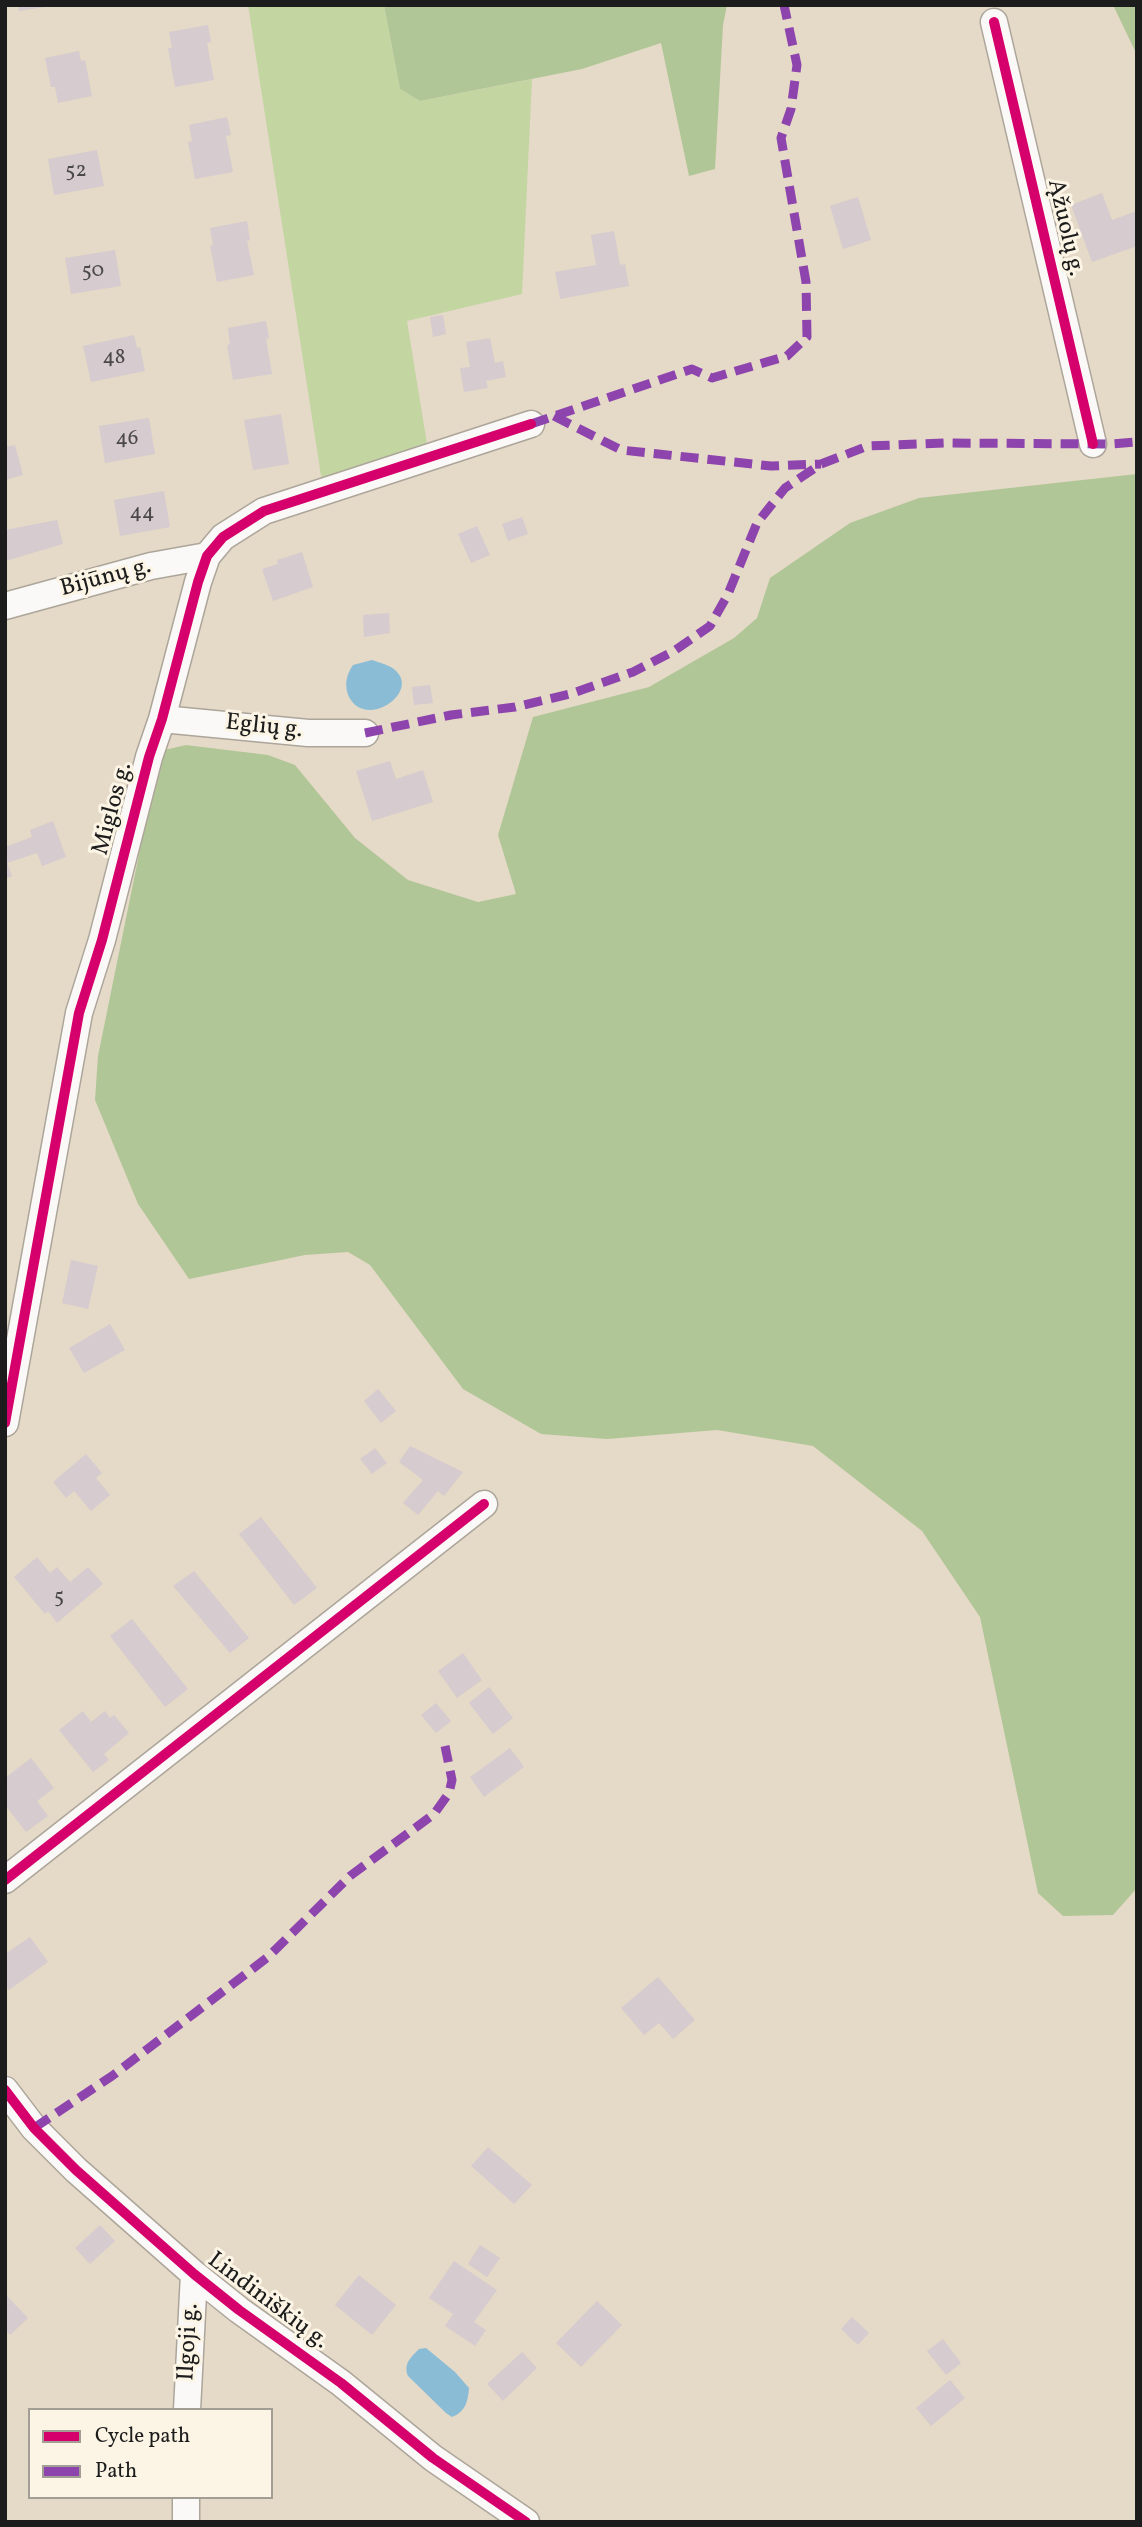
<!DOCTYPE html>
<meta charset="utf-8">
<style>
body{margin:0}
#map{position:relative;width:1142px;height:2527px;overflow:hidden;background:#e5d9c8;font-family:Vollkorn,serif}
canvas{display:block}
.frame{position:absolute;inset:0;border:7px solid #1c1c1c;pointer-events:none}
.legend{position:absolute;left:28px;top:2408px;width:245px;height:91px;box-sizing:border-box;background:#fcf5e5;border:2px solid #a29e95;margin:0;padding:9px 12px;list-style:none;font-size:21px;color:#1c1c1c}
.legend li{display:flex;align-items:center;gap:14px;height:35px}
.legend b{width:35px;border:2px solid #a29e95}
</style>
<div id="map">
<canvas width="1142" height="2527"></canvas>
<div class="frame"></div>
<ul class="legend">
<li><b style="height:9px;background:#d6006c"></b>Cycle path</li>
<li><b style="height:9px;background:#8e44ad"></b>Path</li>
</ul>
</div>
<script>
const ctx = document.querySelector('canvas').getContext('2d');
ctx.lineJoin = 'round';
function paint(path, color) { ctx.fillStyle = color; ctx.fill(path, 'evenodd'); }
function strokePath(path, color, width, dash) { ctx.strokeStyle = color; ctx.lineWidth = width; ctx.lineCap = dash ? 'butt' : 'round'; ctx.setLineDash(dash || []); ctx.stroke(path); }
function label(font, color, halo, rows, align = 'center') {
  ctx.font = font + ' Vollkorn,serif'; ctx.lineWidth = 6; ctx.setLineDash([]); ctx.textBaseline = 'middle'; ctx.strokeStyle = halo; ctx.fillStyle = color; for (const [text, x, y, turn = 0] of rows) {
    ctx.save(); ctx.translate(x, y); ctx.rotate((+turn || 0) * Math.PI / 180); ctx.textAlign = isNaN(turn) ? turn : align; if (halo) ctx.strokeText(text, 0, 0); ctx.fillText(text, 0, 0); ctx.restore();
  }
}
paint(new Path2D(`
 M248 5H384L400 89 420 101 532 79 522 294 407 321 428 450 322 482Z`), '#c3d6a1');
paint(new Path2D(`
 M384 5H727L723 25 715 169 689 176 661 43 582 69 420 101 400 89Z
 M1113 5H1137V55Z
 M1137 474V1888L1113 1915 1063 1916 1038 1893 980 1617 922 1531 813 1446 717 1430 607 1439 541 1434 463 1389 370 1265 348 1252 305 1255 189 1279 138 1204 95 1100 98 1056 160 751 186 745 268 755 295 765 355 838 408 880 478 902 516 894 498 835 533 717 649 687 734 638 757 618 770 578 850 523 919 498Z`), '#b1c697');
paint(new Path2D(`
 M372 660C380 663 391 665 397 672 418 694 366 729 349 697 344 686 346 675 353 665Z
 M426 2348 455 2372 469 2388C468 2402 465 2412 452 2417L446 2413 408 2376C403 2364 411 2357 419 2349Z`), '#8abcd6');
paint(new Path2D(`
 M18 5H45V7L19 11Z
 M208 25 211 42 207 43 214 80 175 87 168 48H172L169 32Z
 M79 51 81 61 85 60 92 96 58 103 55 87H51L45 58Z
 M227 117 231 135 226 136 233 172 195 179 188 142 192 141 189 125Z
 M97 150 104 186 54 195 48 159Z
 M1102 193 1112 220 1137 211V246L1092 262 1071 205Z
 M858 197 871 240 843 249 830 206Z
 M247 221 250 240 247 241 254 275 217 282 210 246 213 245 210 228Z
 M614 231 620 265 625 264 629 286 560 299 555 272 596 265 591 235Z
 M115 250 121 286 71 294 65 258Z
 M443 315 446 334 433 337 430 317Z
 M266 321 269 338 266 339 272 374 233 380 227 345 230 344 228 328Z
 M134 335 137 348 140 347 145 371 91 382 83 346Z
 M490 338 495 363 503 361 506 377 486 381 488 388 464 392 460 368 470 367 466 342Z
 M281 414 289 464 253 470 244 420Z
 M149 418 155 454 105 463 99 426Z
 M15 445 23 475 5 480V447Z
 M164 491 170 527 120 536 114 500Z
 M522 517 528 534 508 541 502 524Z
 M57 520 63 544 5 561V530Z
 M477 526 490 555 471 563 458 534Z
 M302 552 313 587 273 601 262 569 278 564 277 560Z
 M389 613 390 633 364 637 363 615Z
 M430 685 433 703 414 705 412 687Z
 M390 761 396 779 423 770 433 802 372 821 356 771Z
 M53 821 66 857 42 866 37 853 7 863 12 876 5 879V847L32 837 30 830Z
 M71 1260 98 1266 88 1309 62 1303Z
 M110 1324 125 1350 84 1373 69 1348Z
 M378 1389 396 1411 381 1423 364 1401Z
 M410 1446 463 1472 444 1496 438 1491 418 1515 403 1503 423 1480 399 1462Z
 M375 1448 387 1463 372 1474 360 1459Z
 M86 1454 102 1473 96 1478 110 1495 91 1511 74 1491 66 1498 53 1482Z
 M261 1517 317 1588 294 1605 239 1534Z
 M37 1557 50 1573 57 1567 70 1582 88 1567 103 1584 57 1623 48 1611 45 1614 14 1577Z
 M194 1571 249 1638 230 1653 173 1586Z
 M132 1619 188 1689 165 1707 110 1636Z
 M463 1653 482 1680 457 1698 438 1671Z
 M489 1687 513 1718 493 1734 469 1703Z
 M436 1703 451 1721 436 1733 421 1715Z
 M83 1711 91 1722 105 1711 110 1718 114 1715 129 1733 104 1754 109 1760 93 1772 59 1730Z
 M510 1748 524 1767 484 1797 470 1777Z
 M31 1758 54 1788 37 1801 48 1816 26 1832 5 1805V1778Z
 M30 1937 48 1962 9 1990 5 1986V1954Z
 M658 1977 695 2020 673 2039 659 2023 644 2035 621 2008Z
 M488 2147 532 2185 514 2204 471 2166Z
 M100 2225 115 2241 90 2264 75 2248Z
 M480 2245 500 2258 487 2277 468 2264Z
 M454 2261 497 2290 474 2322 486 2330 475 2346 445 2326 453 2314 429 2298Z
 M359 2275 396 2305 372 2335 335 2305Z
 M5 2294 28 2318 10 2335 5 2330Z
 M597 2301 622 2325 581 2367 556 2343Z
 M852 2317 869 2333 858 2345 841 2329Z
 M943 2339 961 2363 946 2375 927 2351Z
 M522 2352 537 2368 503 2401 487 2384Z
 M950 2380 965 2398 931 2426 916 2408Z`), '#d6cbce');
const minor = new Path2D(`
 M994 22 1093 444
 M5 606 151 566 207 556
 M162 719 308 733H365
 M5 1423 79 1013 102 940 149 757 162 719 198 582 207 556 223 537 264 511 531 424
 M5 1880 484 1504
 M5 2090 34 2128 76 2170 194 2274 239 2310 341 2383 433 2458 526 2522
 M187 2410 194 2274
 M186 2522V2497`);
strokePath(minor, '#aca59a', 29);
strokePath(minor, '#fbf9f7', 26);
strokePath(new Path2D(`
 M554 416 621 450 771 466 821 464
 M531 424 692 369 712 378 787 356 807 337 806 282 781 138 791 109 797 65 784 5
 M365 733 451 715 515 707 570 694 633 672 674 651 710 626 728 594 757 523 785 488 821 464 868 446 945 443 1111 444 1137 442
 M34 2128 112 2076 268 1957 350 1876 434 1814 449 1793 452 1780 445 1746`), '#8e44ad', 9, [18, 9]);
strokePath(new Path2D(`
 M994 22 1093 444
 M5 1423 79 1013 102 940 149 757 162 719 198 582 207 556 223 537 264 511 531 424
 M5 1880 484 1504
 M5 2090 34 2128 76 2170 194 2274 239 2310 341 2383 433 2458 526 2522`), '#d6006c', 10);
label('21px', '#4a4848', null, [
 ["52",76,172],
 ["50",93,272],
 ["48",114,359],
 ["46",127,440],
 ["44",142,514],
 ["5",59,1598]
]);
label('24px', '#1c1c1c', '#fcf5e5', [
 ["Ąžuolų g.",1064,228,77],
 ["Bijūnų g.",106,579,-15],
 ["Eglių g.",264,728,6],
 ["Miglos g.",114,809,-75],
 ["Lindiniškių g.",267,2302,37],
 ["Ilgoji g.",190,2342,-87]
]);
</script>
